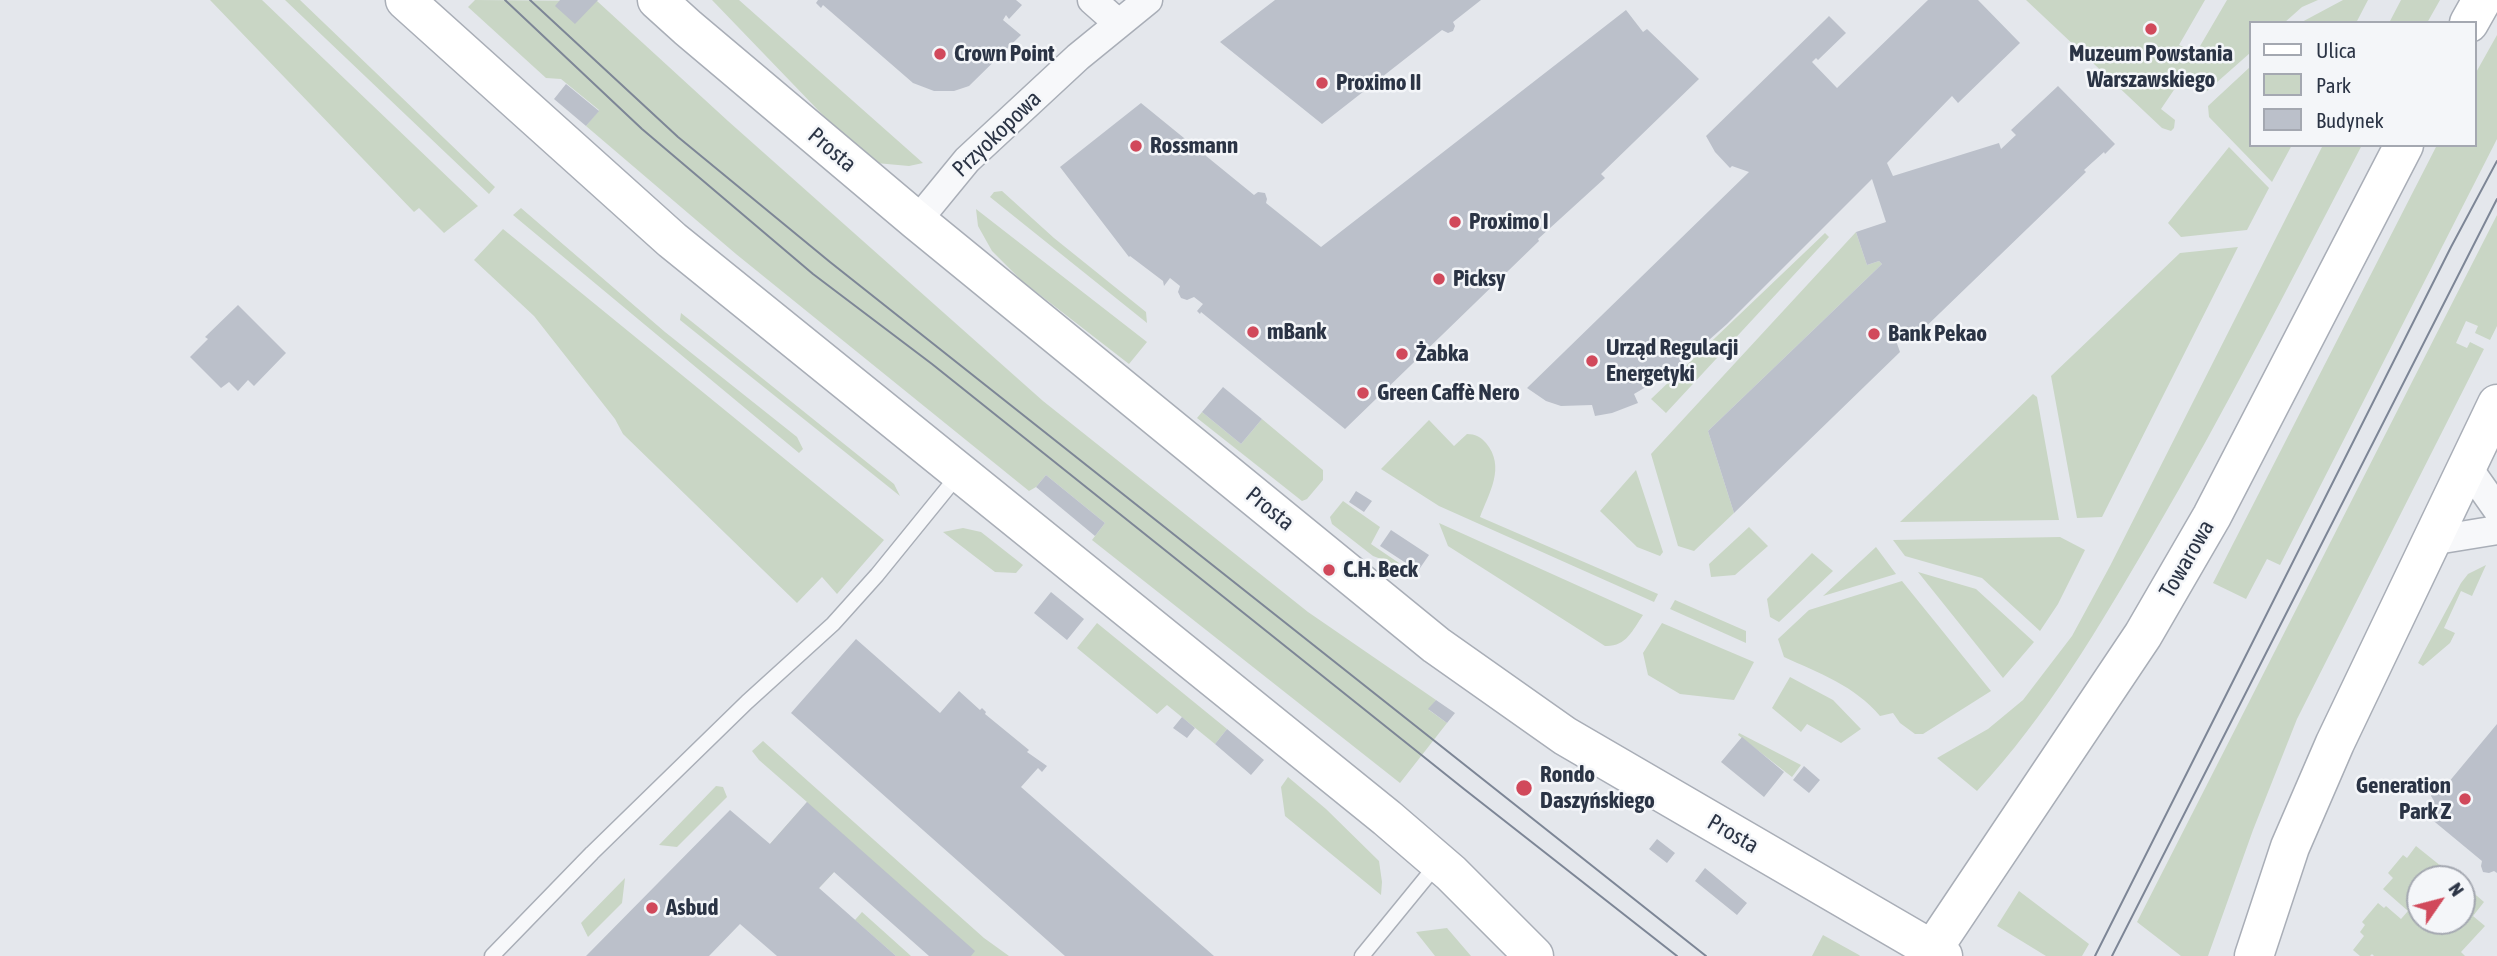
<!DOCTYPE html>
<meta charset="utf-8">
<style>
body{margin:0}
#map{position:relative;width:2497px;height:956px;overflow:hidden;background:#e4e7ec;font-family:"Asap Condensed",sans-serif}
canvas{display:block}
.legend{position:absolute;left:2249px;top:21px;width:228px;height:126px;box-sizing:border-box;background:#f4f6f9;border:2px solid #a4a8b1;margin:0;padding:9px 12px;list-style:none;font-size:21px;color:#2b3445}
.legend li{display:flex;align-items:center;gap:14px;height:35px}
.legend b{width:35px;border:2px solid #a4a8b1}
.north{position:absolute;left:2406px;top:865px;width:70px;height:70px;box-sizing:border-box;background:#f4f6f9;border:2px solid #a4a8b1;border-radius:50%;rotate:55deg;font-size:19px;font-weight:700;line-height:28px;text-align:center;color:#2b3445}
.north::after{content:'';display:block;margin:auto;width:24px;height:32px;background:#d1495b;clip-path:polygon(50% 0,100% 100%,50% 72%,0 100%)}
</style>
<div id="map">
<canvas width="2497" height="956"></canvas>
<ul class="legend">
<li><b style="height:9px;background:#fff"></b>Ulica</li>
<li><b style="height:19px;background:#c9d6c5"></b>Park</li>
<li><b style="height:19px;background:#bbc0ca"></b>Budynek</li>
</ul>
<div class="north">N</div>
</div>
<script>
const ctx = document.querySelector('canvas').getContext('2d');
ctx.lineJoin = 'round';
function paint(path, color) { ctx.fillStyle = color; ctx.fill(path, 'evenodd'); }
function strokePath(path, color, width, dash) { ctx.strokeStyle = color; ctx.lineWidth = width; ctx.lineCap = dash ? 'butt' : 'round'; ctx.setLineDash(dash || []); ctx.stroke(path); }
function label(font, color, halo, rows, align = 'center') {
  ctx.font = font + ' "Asap Condensed",sans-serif'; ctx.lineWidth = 5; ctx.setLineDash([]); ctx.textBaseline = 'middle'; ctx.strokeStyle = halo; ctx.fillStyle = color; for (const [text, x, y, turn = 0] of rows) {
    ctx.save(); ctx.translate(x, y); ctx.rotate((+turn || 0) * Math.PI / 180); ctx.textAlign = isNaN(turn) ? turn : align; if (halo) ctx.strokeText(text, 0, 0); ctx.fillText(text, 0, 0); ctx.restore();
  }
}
paint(new Path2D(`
 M210 0H262L478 206 444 233 419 208 414 212Z
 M285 0H300L495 187 489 194Z
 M475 0 597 1 728 121 1043 401 1308 612 1436 700 1429 710 1447 723 1400 783 1092 540 1105 523 1046 475 1036 487 1029 491 736 254 586 126 599 110 561 79 546 78 468 7Z
 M712 0H739L923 163 909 166 876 163 843 136Z
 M2026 0H2205L2179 45 2196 53 2227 0H2318L2302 7 2284 23H2250V53L2207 91 2184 75 2161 109 2175 120 2174 128 2171 131 2162 128Z
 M2343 0H2368L2356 23H2300Z
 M2401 0H2440L2427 23H2389Z
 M2497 35V139L2280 565 2267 559 2246 599 2213 583 2437 145H2474V76Z
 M2250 67V145H2292L2272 182 2209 117 2208 106Z
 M2323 145H2362C2293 277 2226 410 2151 538 2099 627 2047 716 1977 791L1937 758 1988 729 2023 700 2072 636 2110 566Z
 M2229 147 2269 188 2247 230 2181 237 2168 223Z
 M1002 191 1054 238 1146 312 1147 323 990 197 994 192Z
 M521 208 665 332 797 437 803 449 799 453 513 215Z
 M976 209 1147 342 1129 364 1022 281 992 251 978 226Z
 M2497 215V326L2490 340 2475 333 2478 326 2466 321 2456 343 2467 348 2470 342 2484 349 2297 719 2253 830 2208 956H2181L2137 922Z
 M503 229 884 540 837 594 822 577 797 603 623 434 615 419 534 316 474 260Z
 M1856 232 1867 265 1879 261 1882 264 1708 431 1734 513 1694 551 1678 546 1651 454Z
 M1825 233 1829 237 1666 413 1651 399Z
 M2238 247 2102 517 2077 518 2051 376 2180 253Z
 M681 313 894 484 900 496 680 320Z
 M2033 394 2037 397 2059 520 1900 522Z
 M1202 412 1241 444 1262 419 1323 470V480L1307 499 1302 501 1197 418Z
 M1429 420 1454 446 1467 434C1475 434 1481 437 1486 443 1506 467 1489 493 1480 517L1658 594 1654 602 1439 506 1381 469Z
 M1636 470 1663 552 1660 556 1637 547 1600 511Z
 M1343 501 1380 527 1371 544 1399 563 1397 565 1373 556 1332 524 1330 517Z
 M1439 523 1643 615C1632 631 1626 647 1605 646L1448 546Z
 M1749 527 1768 546 1735 575 1711 577 1709 564Z
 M963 528 981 532 1023 565 1016 573 995 572 943 532Z
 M2060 537 2085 550 2058 604 2040 631 1982 578 1905 556 1893 540Z
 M1876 547 1896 574 1823 596Z
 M1812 553 1833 571 1779 622 1770 617 1767 599Z
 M2486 565 2472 596 2461 591 2444 628 2455 633 2450 643 2423 666 2418 663 2461 583 2468 574Z
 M1918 572 1976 589 2034 642 2003 678Z
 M1902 581 1991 691 1923 734H1915L1900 723 1893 713 1880 716C1855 686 1819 673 1784 657L1778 639 1809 610Z
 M1675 600 1746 631V643L1670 609Z
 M1097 623 1227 729 1215 744 1167 705 1157 714 1077 648Z
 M1662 623 1754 662 1734 700 1680 694 1648 675 1643 653Z
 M1790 677 1833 700 1861 729 1841 743 1807 724 1801 732 1772 708Z
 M1739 733 1801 765 1792 777 1738 735Z
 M763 741 984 938 1009 956H934L835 871 819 888 770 844 807 802 759 760 752 751Z
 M1288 777 1326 809 1379 861 1382 882 1381 895 1285 816 1281 787Z
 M716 786 723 787 727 797 677 847 659 845Z
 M2416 846 2457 879H2420V921H2462V883L2484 902 2473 916 2485 926 2461 952 2465 956H2374L2372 954 2370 956H2360L2353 950 2364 936 2360 932 2365 925 2362 922 2378 903 2384 908 2386 906 2401 919 2408 911 2383 889 2393 878 2388 873 2403 855 2407 858Z
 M625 878 622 903 588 937 581 923Z
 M2019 891 2089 944 2082 956H2046L1997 926Z
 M862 912 911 956H896L855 920Z
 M1447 928 1471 956H1435L1416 932Z
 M1823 935 1859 955 1860 956H1812Z`), '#c9d6c5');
paint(new Path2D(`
 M560 0H598L575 24 555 6Z
 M818 0H1016L1022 5 1009 19 1006 15 1003 20 1021 35 969 86 954 91H934L913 83 823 5 821 8 816 3Z
 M1275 0H1481L1453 22 1455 26 1453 31 1448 33 1442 30 1322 124 1220 42Z
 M1928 0H1978L2020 43 1958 103 1952 96 1887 163 1893 176 1999 143 2001 149 2016 135 2011 130 2058 86 2115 144 2105 154 2104 152 2084 170 2086 172 1912 340 1910 333 1895 338 1900 352 1734 513 1708 431 1882 264 1879 261 1867 265 1856 232 1886 222 1872 179 1727 324 1675 370 1634 394 1638 403 1612 413 1595 416 1592 405 1561 406 1546 401 1527 388 1749 172 1732 166 1730 168 1715 152 1706 136 1824 21 1829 16 1846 33 1818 60 1816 58 1812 62 1837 88Z
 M1626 10 1643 32 1647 29 1699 79 1601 174 1605 178 1538 239 1539 241 1345 429 1201 312 1200 314 1197 311 1203 304 1194 297 1187 300 1181 298 1178 292 1180 286 1170 278 1164 286 1163 281 1130 256 1129 257 1060 167 1141 103 1254 195 1258 192 1265 193 1267 199 1266 203 1321 247Z
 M566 84 599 111 586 126 554 99Z
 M238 305 286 353 254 386 248 380 238 391 229 382 221 388 190 357 208 339 205 337Z
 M1223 387 1262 419 1241 444 1202 412Z
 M1046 475 1105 523 1095 536 1036 487Z
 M1356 491 1372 501 1364 512 1349 502Z
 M1391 530 1429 555 1418 571 1380 546Z
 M1051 592 1084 619 1067 640 1034 613Z
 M856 639 940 713 959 691 980 710 982 708 986 712 985 714 1029 750 1027 752 1047 766 1042 772 1038 768 1021 787 1214 956H1065L791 713Z
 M1436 700 1455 713 1447 723 1428 709Z
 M1182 717 1195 728 1187 738 1173 728Z
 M2497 724V873L2494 871 2489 873 2483 872 2481 866 2482 861 2424 813 2434 801 2431 796 2433 791 2437 788 2443 789Z
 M1227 729 1264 760 1251 775 1215 744Z
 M1742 737 1784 772 1764 797 1721 762Z
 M1804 766 1820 780 1809 793 1793 780Z
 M807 802 975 951 971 956H929L834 872 819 888 896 956H777L740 924 709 956H586L730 810 770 844Z
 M1657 839 1675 853 1667 863 1649 849Z
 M1705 868 1747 903 1737 915 1695 881Z`), '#bbc0ca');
const lane = new Path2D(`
 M492 956 592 853 747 702 833 624 877 575 959 474
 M1362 956 1438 863`);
const street = new Path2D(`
 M1092 0 1118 23
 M917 221 967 160 1078 57 1148 0
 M2466 465 2497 509
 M2430 541 2497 530`);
const secondary = new Path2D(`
 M405 0 672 240 1387 818 1451 873 1534 956
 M657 0 688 28 917 221 1436 645 1565 736 1943 956
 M2469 23 2482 0
 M1928 956 2143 635 2212 516 2404 145
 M2254 956 2290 847 2335 743 2497 404`);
strokePath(lane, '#a9aeb7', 17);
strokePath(street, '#a9aeb7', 31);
strokePath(secondary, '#a9aeb7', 41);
strokePath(lane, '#f7f8fa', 14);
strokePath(street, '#f7f8fa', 28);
strokePath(secondary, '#fff', 38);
strokePath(new Path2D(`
 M505 0 642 129 813 274 932 364 1464 789 1677 956
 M530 0 678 137 830 262 1706 956
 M2095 956 2451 247 2497 161
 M2112 956 2497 199`), '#7d8696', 2);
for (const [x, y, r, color] of [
 [2151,29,7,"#d1495b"],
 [940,54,7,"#d1495b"],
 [1322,83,7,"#d1495b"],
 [1136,146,7,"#d1495b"],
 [1455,222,7,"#d1495b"],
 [1439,279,7,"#d1495b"],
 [1253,332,7,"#d1495b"],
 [1874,334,7,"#d1495b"],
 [1402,354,7,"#d1495b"],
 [1592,361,7,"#d1495b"],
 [1363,393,7,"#d1495b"],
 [1329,570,7,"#d1495b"],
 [1524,788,9,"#d1495b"],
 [2465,799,7,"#d1495b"],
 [652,908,7,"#d1495b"]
]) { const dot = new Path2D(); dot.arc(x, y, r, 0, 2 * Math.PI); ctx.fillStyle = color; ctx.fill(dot); strokePath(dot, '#f4f6f9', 2.5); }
label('bold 23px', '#2b3445', '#f4f6f9', [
 ["Crown Point",954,54],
 ["Muzeum Powstania",2151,54,"center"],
 ["Warszawskiego",2151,80,"center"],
 ["Proximo II",1336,83],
 ["Rossmann",1150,146],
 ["Proximo I",1469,222],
 ["Picksy",1453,279],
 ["mBank",1267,332],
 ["Bank Pekao",1888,334],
 ["Urząd Regulacji",1606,348],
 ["Energetyki",1606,374],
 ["Żabka",1416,354],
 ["Green Caffè Nero",1377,393],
 ["C.H. Beck",1343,570],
 ["Rondo",1540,775],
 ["Daszyńskiego",1540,801],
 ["Generation",2451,786,"right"],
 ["Park Z",2451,812,"right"],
 ["Asbud",666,908]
], 'left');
label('23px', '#2b3445', '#f4f6f9', [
 ["Przyokopowa",997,134,-44],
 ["Prosta",832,150,40],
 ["Prosta",1270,509,39],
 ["Towarowa",2187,559,-60],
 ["Prosta",1733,834,30]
]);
</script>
